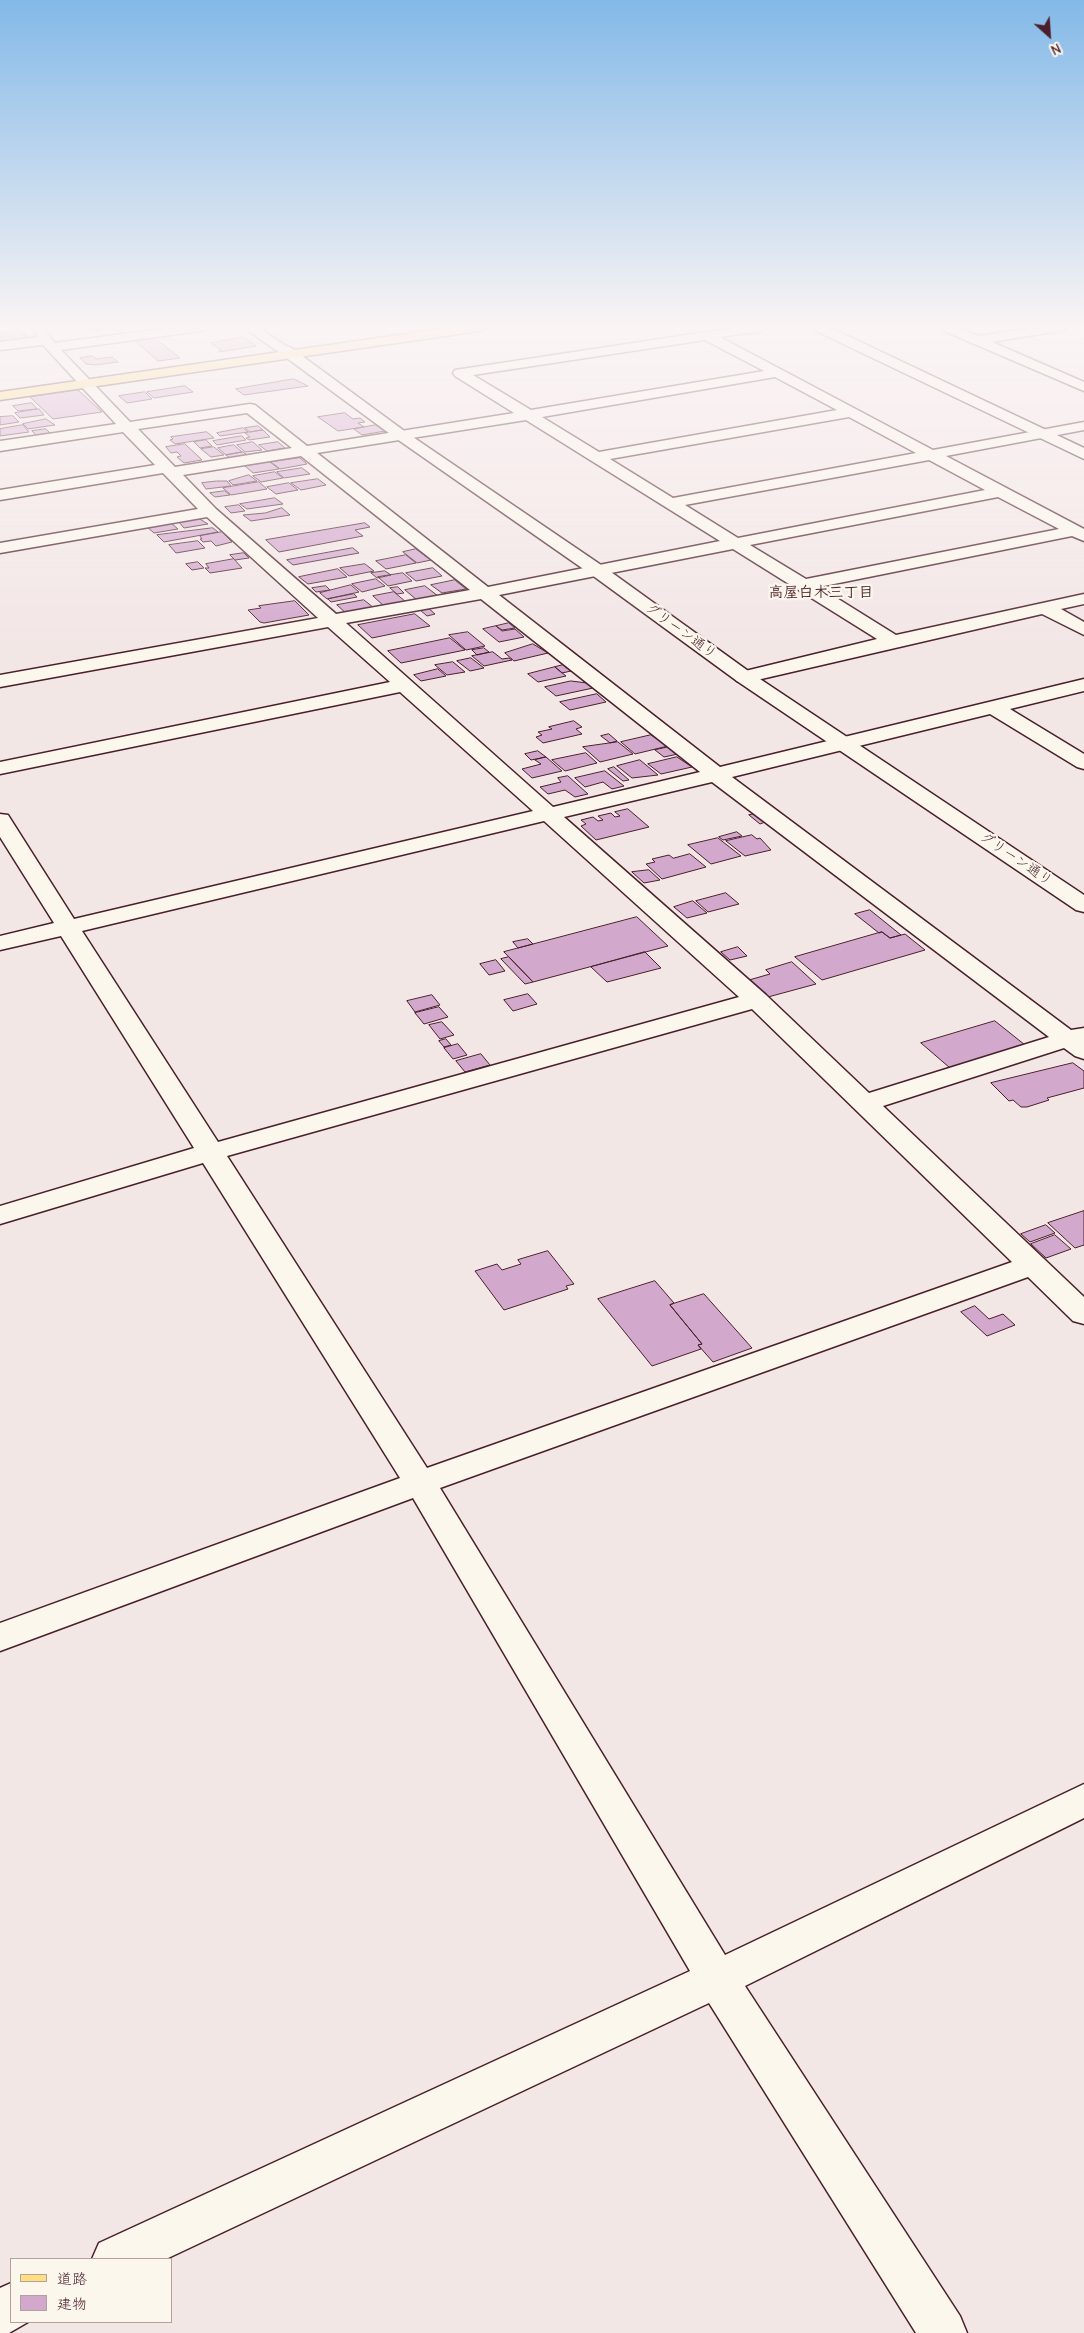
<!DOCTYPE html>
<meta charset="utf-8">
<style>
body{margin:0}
#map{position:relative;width:1084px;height:2333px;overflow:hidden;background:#f3e7e6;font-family:"Comic Neue","Klee One",sans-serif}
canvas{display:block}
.legend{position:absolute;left:10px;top:2258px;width:162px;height:65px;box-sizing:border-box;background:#fbf7ec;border:1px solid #b4a19f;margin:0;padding:6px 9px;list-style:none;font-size:15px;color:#4a1f2b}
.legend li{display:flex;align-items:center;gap:10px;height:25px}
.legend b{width:25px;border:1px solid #b4a19f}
.north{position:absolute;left:1024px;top:10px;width:50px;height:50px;-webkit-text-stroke:4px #fbf7ec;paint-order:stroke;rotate:154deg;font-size:14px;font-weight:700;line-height:20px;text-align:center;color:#4a1f2b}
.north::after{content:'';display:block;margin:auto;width:18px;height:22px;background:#4a1f2b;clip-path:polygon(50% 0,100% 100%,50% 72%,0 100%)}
</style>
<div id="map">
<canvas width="1084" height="2333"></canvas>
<ul class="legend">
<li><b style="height:6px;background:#ffdf80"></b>道路</li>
<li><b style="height:14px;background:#d3a8cd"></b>建物</li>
</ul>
<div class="north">N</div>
</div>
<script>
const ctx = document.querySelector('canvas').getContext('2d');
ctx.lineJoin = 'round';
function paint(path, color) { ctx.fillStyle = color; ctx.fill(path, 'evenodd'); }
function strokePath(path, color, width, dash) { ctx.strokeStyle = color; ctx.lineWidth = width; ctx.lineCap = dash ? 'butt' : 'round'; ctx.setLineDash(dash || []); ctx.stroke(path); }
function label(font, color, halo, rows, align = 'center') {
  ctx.font = font + ' "Comic Neue","Klee One",sans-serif'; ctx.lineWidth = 4.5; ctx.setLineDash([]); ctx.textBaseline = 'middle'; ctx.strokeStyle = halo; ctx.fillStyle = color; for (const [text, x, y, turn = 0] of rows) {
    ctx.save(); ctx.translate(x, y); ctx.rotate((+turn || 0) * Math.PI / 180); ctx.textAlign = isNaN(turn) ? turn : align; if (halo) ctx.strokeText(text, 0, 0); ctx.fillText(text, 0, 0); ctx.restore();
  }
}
const building = new Path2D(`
 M87 327H125H122L124 329 121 330 115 331 112 328 92 331Z
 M19 329 30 339 0 343V332Z
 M152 336 180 358 158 361 133 339Z
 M244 337 256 346 220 352 219 351H222L211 343Z
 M93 356 96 359 112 357 118 362 96 365 86 364 80 358Z
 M294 379 308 386 244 395 236 389Z
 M185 386 193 392 154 398 147 392Z
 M78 390 102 412 53 419 30 397Z
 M145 392 152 399 127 403 119 396Z
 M32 403 37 409 18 411 13 406Z
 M39 409 44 415 20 418 15 413Z
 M345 413 353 419 360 418 365 422 358 423 364 427 338 431 318 417Z
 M13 416 19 422 0 425V417Z
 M46 419 55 425 28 429 23 424Z
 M23 425 29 432 0 436V429Z
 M376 425 385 431 362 435 354 429Z
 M258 426 263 430 250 432 245 428Z
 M243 428 248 432 220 436 217 433Z
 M46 429 50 433 36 435 32 431Z
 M263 430 270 437 249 440 246 438 250 437 245 433Z
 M207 432 214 438 175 444 170 440 173 439 171 437Z
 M242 436 246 440 217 445 213 441Z
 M206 440 212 446 200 448 194 442Z
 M253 442 262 450 245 452 237 445Z
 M278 442 285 448 267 451 259 445Z
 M185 444 199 457 202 460 184 463 177 457 181 456 177 452 171 453 166 447Z
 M234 445 242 452 226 455 218 448Z
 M214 447 224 455 211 457 201 449Z
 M243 452 249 456 231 459 226 455Z
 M300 458 307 464 280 469 271 462Z
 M270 462 279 469 253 473 245 466Z
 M302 468 310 474 284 478 277 472Z
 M275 472 283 478 261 482 253 476Z
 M249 475 257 481 233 485 229 481Z
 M318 479 326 485 301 490 291 483Z
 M217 481H227L231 486 206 489 202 483Z
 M259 482 267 489 231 495 223 488Z
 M289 483 298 490 276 494 267 487Z
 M225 491 230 495 215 497 210 493Z
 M275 498 283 504 247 509 240 504Z
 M239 505 245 511 231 513 225 507Z
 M282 508 290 515 251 521 243 515 265 513Z
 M198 518 208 524 184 528 178 521Z
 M171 523 178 529 154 533 147 527Z
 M365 523 370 527 355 530 363 536 279 552 266 540Z
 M213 528 218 532 164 542 157 535Z
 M222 532 232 542 216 546 211 541 203 542 200 539H202L200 536Z
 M198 541 205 548 176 553 169 545Z
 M353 548 359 553 293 565 287 560Z
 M416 549 431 560 417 563 403 552Z
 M244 553 249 558 235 560 230 555Z
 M406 555 416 563 386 569 376 561Z
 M234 559 242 568 210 573 205 568H209L206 564Z
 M198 562 204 568 192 570 186 564Z
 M365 564 374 571 349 576 340 568Z
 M433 568 442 576 416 581 406 573Z
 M338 569 347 577 308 584 299 577Z
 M385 571 391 575 377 578 371 573Z
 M403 573 412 581 388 586 378 577Z
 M376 579 385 586 362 592 352 584Z
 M455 580 466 589 442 593 431 585Z
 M351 585 359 592 327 599 320 593Z
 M326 586 330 590 316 592 312 588Z
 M425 586 438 596 417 600 405 590Z
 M398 587 404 593 397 594 390 588Z
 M394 592 406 602 385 607 373 596Z
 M354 594 357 597 331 602 328 599Z
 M364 600 374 608 347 614 337 605Z
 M295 601 309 615 264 623 260 622 248 610 261 608 259 606Z
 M427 607 435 614 427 616 419 609Z
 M415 614 430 626 372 638 358 625Z
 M509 623 515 628 502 630 496 626Z
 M496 626 502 631 515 629 524 637 499 642 483 629Z
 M468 632 485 646 466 650 449 635Z
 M450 638 465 650 401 663 388 651Z
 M533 644 548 653 514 661 505 653Z
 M484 648 489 652 477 655 472 650Z
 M493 652 502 659 509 658 512 660 484 666 472 656Z
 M471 658 484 668 470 671 457 661Z
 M453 662 465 672 447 675 435 665Z
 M563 665 571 671 562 673 555 667Z
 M555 667 566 676 538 682 528 674Z
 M438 669 446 676 421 681 414 675Z
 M571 681 587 683 593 688 556 696 545 687Z
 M597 694 606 702 570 710 560 702Z
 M574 721 582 727 576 729 582 734 543 743 536 737 542 735 538 732 552 729 549 727Z
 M609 734 617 741 610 743 601 736Z
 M651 735 668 746 635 754 621 742Z
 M618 742 633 754 600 762 583 747Z
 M669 747 678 754 664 757 655 750Z
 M538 751 546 757 531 760 525 754Z
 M586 753 597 763 565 771 552 760Z
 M546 757 562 771 532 778 522 769 541 764 535 760Z
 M677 757 692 767 661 774 648 764Z
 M640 760 658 775 632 778 617 766Z
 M614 767 629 780 623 781 608 769Z
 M605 771 624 786 612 789 603 782 585 787 575 778Z
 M568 776 588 794 575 797 565 790 548 794 540 787 561 782 558 778Z
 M628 809 649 827 596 840 581 826 586 824 581 820 593 817 598 821 603 820 598 816 611 813 615 817 620 816 615 812Z
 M755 814 765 822 760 824 749 815Z
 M737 832 742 836 723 840 719 837Z
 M752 835 757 839 760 838 771 850 745 856 726 841Z
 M718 838 741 856 711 864 688 845Z
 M690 854 706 867 662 879 646 864 655 862 652 859 669 855 673 858Z
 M649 870 660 880 644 883 632 872Z
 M726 893 739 904 708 912 696 901Z
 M693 901 707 913 687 918 674 907Z
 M870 910 901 935 890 938 882 932 879 933 855 914Z
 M637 917 668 946 533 982 504 952Z
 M882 932 890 938 905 934 925 950 822 980 795 957Z
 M528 939 533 944 518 948 513 942Z
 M738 947 747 956 730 960 721 952Z
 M645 952 661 968 607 982 591 967Z
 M509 957 533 982 525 984 501 959Z
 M496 960 505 971 489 975 480 964Z
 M792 962 816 984 768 997 749 980 770 974 766 970Z
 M528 994 537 1004 513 1011 504 1000Z
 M432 995 440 1005 415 1012 407 1001Z
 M439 1007 448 1017 424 1024 415 1013Z
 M995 1021 1025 1045 950 1068 921 1043Z
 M442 1022 454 1035 440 1039 429 1025Z
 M446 1039 451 1045 444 1047 439 1041Z
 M458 1044 467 1055 453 1059 444 1048Z
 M481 1054 490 1065 465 1072 456 1061Z
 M1073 1063 1084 1071V1088L1047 1098 1049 1100 1027 1107H1021L1013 1100 1009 1101 991 1083Z
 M1084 1211V1245L1075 1248 1048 1223Z
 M1046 1225 1055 1233 1030 1242 1021 1234Z
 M1055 1235 1071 1249 1046 1258 1031 1244Z
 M548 1251 574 1284 566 1286 568 1289 504 1310 475 1271 497 1264 502 1270 521 1264 518 1260Z
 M655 1281 674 1303 670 1305 702 1344 698 1345 701 1349 652 1366 598 1299Z
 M704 1294 752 1348 713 1362 698 1345 702 1344 670 1305Z
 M975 1306 989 1319 1003 1314 1015 1325 987 1336 961 1312Z`);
paint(building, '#d3a8cd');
strokePath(building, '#4a1f2b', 1);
const minor = new Path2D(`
 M31 327H43L55 343 174 327H206L205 330 200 331 61 350 130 422 250 404 255 405 307 446 514 413 455 376 453 373 455 370 739 327H769L762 331 720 337 933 450 1084 422V430L946 456 1084 529V541L1072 536 819 587 896 635 1084 594V604L1061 609 1084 622V635L1042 614 744 683 737 681 734 677 737 673 877 639 733 549 499 595 720 767 1084 679V691L1010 709 1084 754V769L1077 767 990 714 732 777 1071 1030 1084 1028V1059L1075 1056 1064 1048 883 1106 1084 1297V1324L1073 1321 1028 1277 440 1488 725 1955 1084 1784V1818L745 1986 960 2316 967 2333H916L709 2003 166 2259H92L99 2243 690 1971 413 1498 0 1651V1623L400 1478 203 1163 0 1224V1206L194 1148 61 936 0 950V936L54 923 0 837V814L8 815 74 919 533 811 400 692 0 774V762L390 682 328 627 0 687V675L318 618 207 517 0 553V543L198 509 163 473 0 500V490L155 465 123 432 0 451V441L116 424 43 345 0 350V342L38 337ZM705 340 764 371 531 410 473 375ZM775 377 837 410 599 452 542 417ZM247 413 292 448 175 467 138 429ZM849 417 916 453 673 498 610 459ZM526 420 720 541 488 587 317 453ZM301 456 470 590 336 614 216 509 183 475ZM929 460 985 490 738 538 685 505ZM998 497 1059 529 806 579 750 545ZM481 599 700 772 553 807 346 623ZM712 782 1049 1037 869 1093 766 995 564 817ZM544 821 739 997 218 1142 82 931ZM752 1009 1012 1262 427 1468 227 1156Z
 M243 327H258L292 350 285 354 280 353Z
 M941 327H957L978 336 1037 327H1065L1064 330 1059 331 992 342 1084 382V391L942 330Z
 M11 2283V2322H28L9 2333H0V2288Z`);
const tertiary = new Path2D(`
 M812 327H829L1084 448V459L814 330Z
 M285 346 290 347 407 433 604 567 751 673 1084 895V912L1076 910 737 681 592 575 397 439 280 353 278 350Z`);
const primary = new Path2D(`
 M455 327H487L480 331 0 400V392Z`);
strokePath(minor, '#4a1f2b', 3);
strokePath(tertiary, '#4a1f2b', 3);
strokePath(primary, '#4a1f2b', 3);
paint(minor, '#fbf7ec');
paint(tertiary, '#fbf7ec');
paint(primary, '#ffdf80');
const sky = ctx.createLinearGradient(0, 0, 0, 653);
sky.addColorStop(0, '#83b9e8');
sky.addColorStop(0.5, '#faf4f4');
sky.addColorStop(1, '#faf4f400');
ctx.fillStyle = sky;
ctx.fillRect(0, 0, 1084, 653);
label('14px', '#4a1f2b', '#fbf7ec', [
 ["グリーン通り",681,631,36],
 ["グリーン通り",1016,859,34]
]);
label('bold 15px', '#4a1f2b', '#fbf7ec', [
 ["高屋白木三丁目",821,593]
]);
</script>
